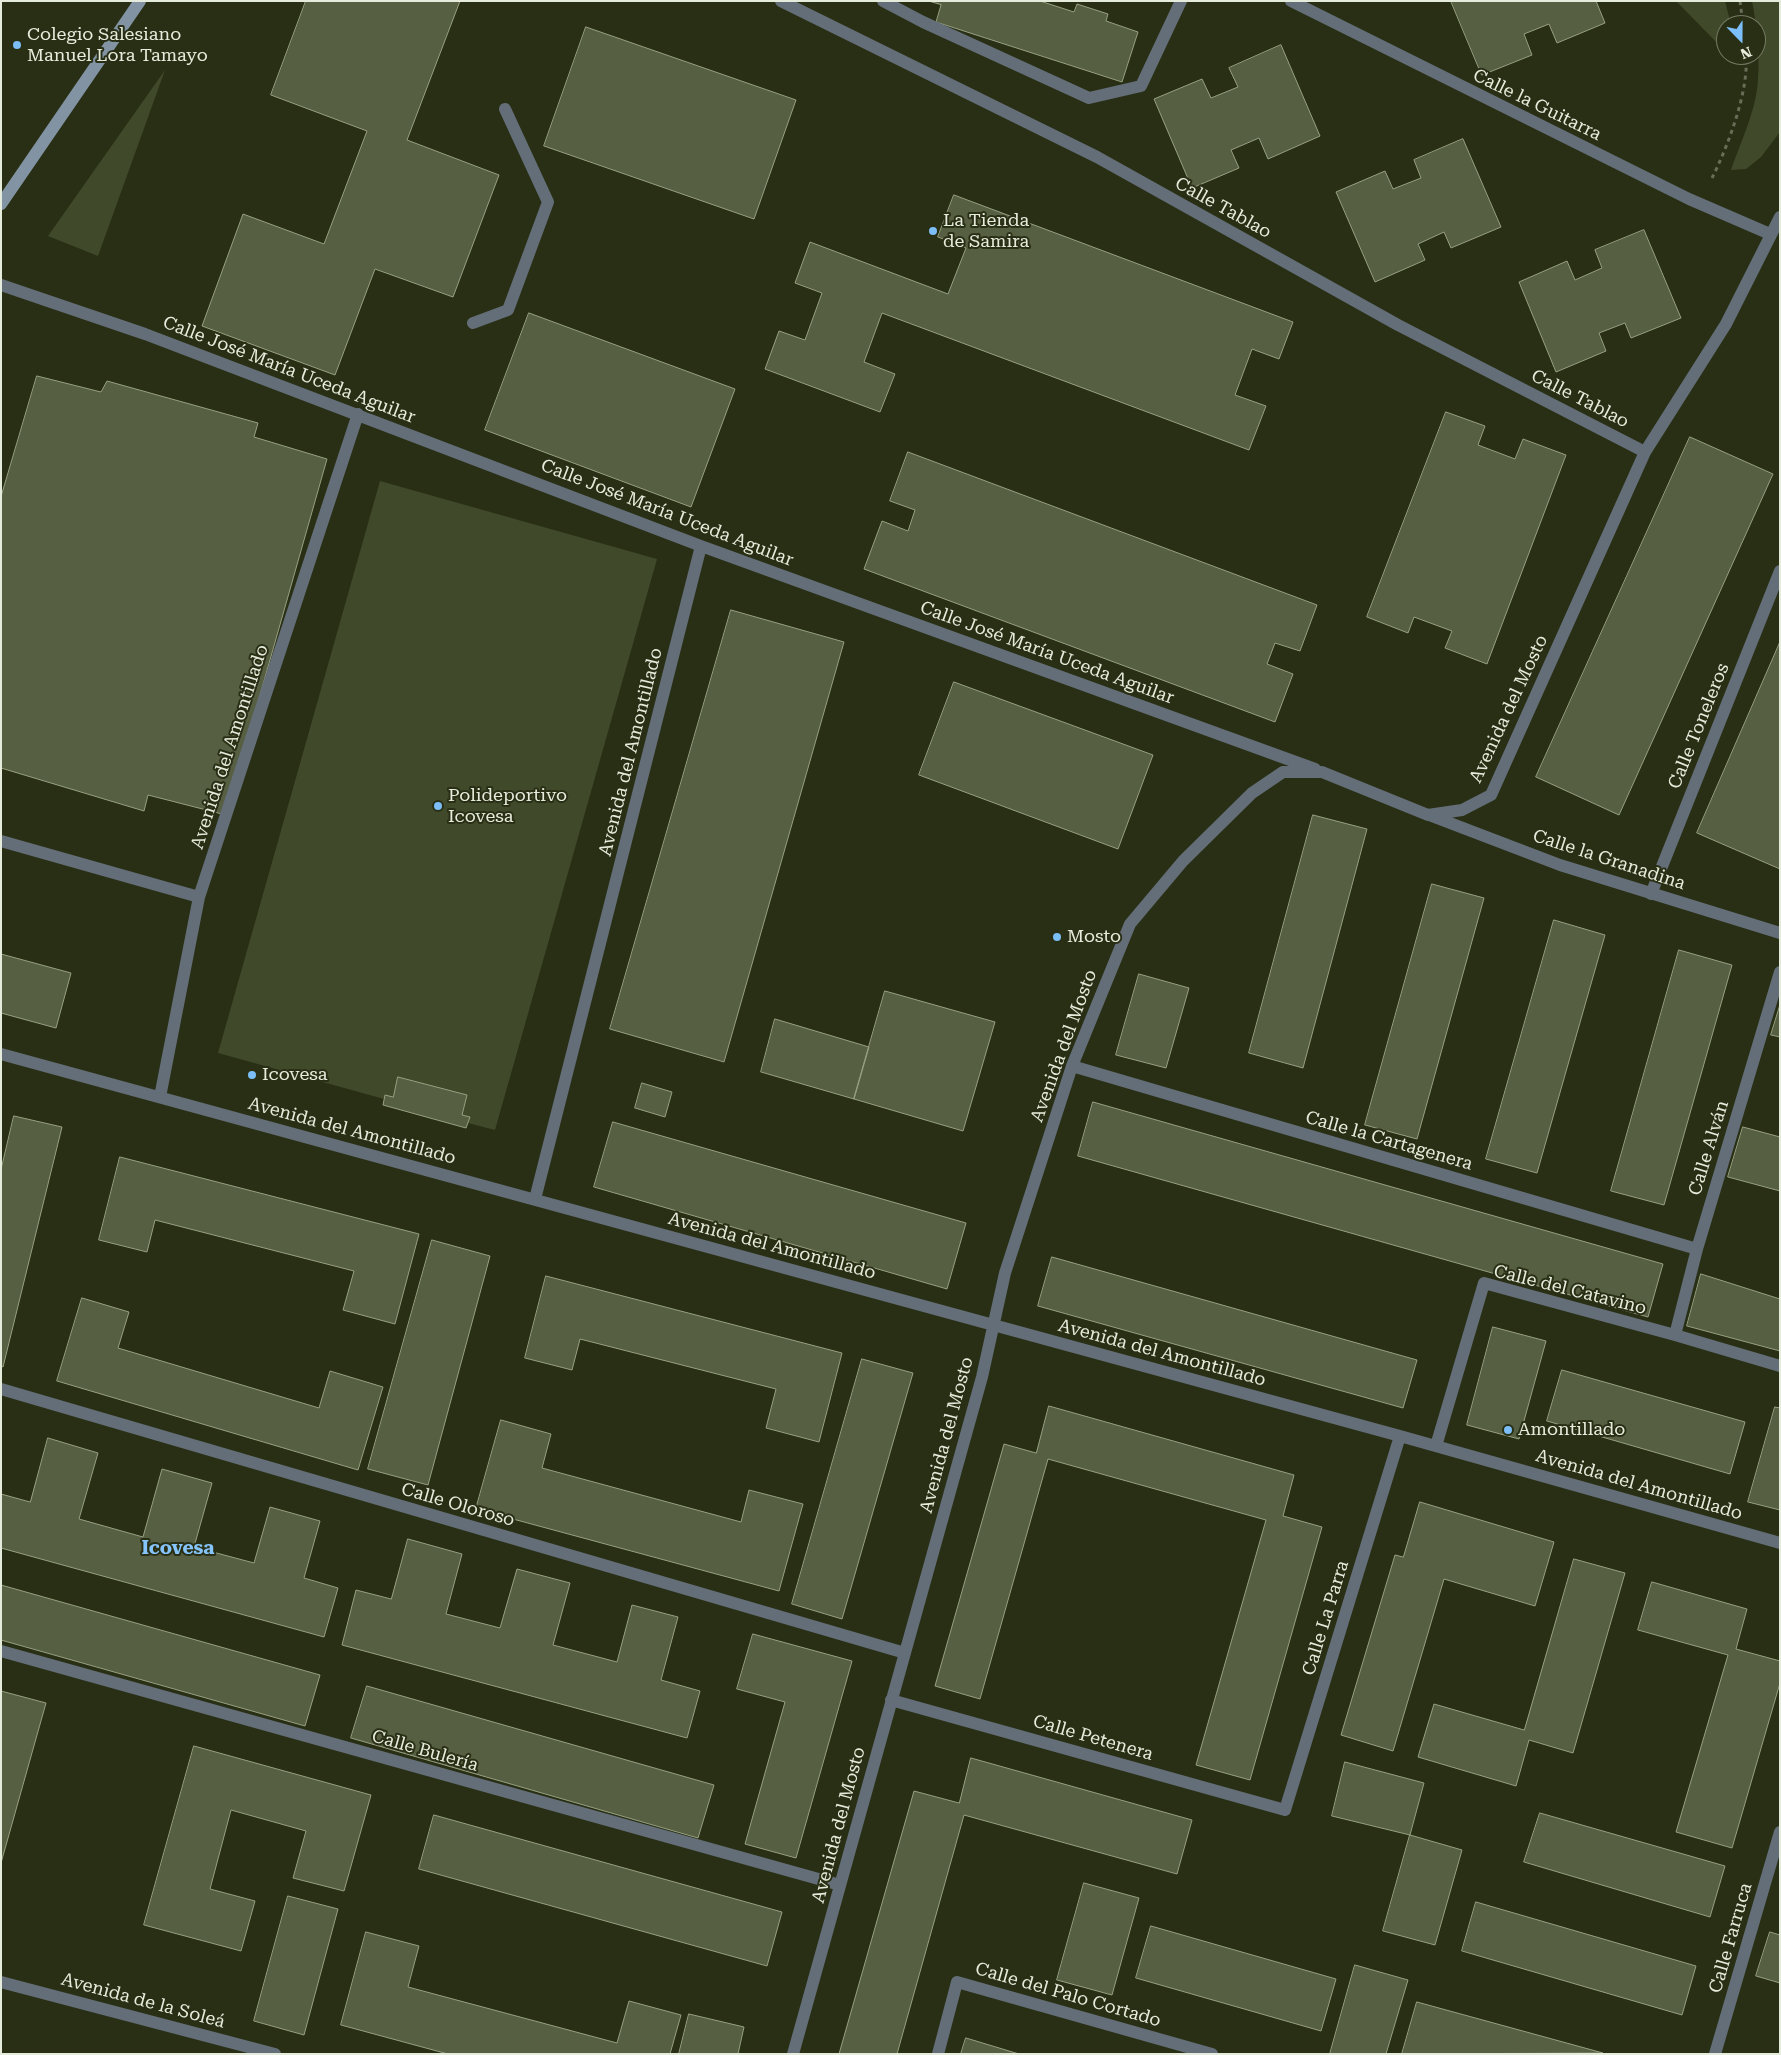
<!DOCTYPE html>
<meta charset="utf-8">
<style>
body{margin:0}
#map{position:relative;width:1781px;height:2055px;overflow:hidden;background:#292f15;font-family:"Roboto Serif",serif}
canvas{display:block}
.frame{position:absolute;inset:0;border:2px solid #e6ecdb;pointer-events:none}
.north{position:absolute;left:1716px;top:15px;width:50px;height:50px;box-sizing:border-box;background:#292f15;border:1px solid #757b64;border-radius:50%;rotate:158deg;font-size:14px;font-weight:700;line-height:20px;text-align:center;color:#e6ecdb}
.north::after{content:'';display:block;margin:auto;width:18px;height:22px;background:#7bbef8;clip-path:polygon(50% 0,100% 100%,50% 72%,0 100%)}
</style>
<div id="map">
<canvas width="1781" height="2055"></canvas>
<div class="frame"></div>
<div class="north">N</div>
</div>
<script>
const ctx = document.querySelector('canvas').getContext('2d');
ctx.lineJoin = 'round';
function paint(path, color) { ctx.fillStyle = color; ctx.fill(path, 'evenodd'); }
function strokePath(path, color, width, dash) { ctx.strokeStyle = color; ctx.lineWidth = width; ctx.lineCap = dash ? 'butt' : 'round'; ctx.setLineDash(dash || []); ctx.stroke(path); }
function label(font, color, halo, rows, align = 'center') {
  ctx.font = font + ' "Roboto Serif",serif'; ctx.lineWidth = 4; ctx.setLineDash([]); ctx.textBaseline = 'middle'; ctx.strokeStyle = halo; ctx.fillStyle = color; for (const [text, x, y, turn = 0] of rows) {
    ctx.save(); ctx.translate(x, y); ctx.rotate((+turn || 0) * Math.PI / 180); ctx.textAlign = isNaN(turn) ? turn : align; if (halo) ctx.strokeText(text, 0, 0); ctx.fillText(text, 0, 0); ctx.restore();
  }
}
paint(new Path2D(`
 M1676 1H1725L1731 25H1726V52Z
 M1752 1H1780V132L1761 157 1746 169 1731 170C1741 141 1757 109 1758 78 1760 52 1757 27 1752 1Z
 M165 70 98 256 48 236Z
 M380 481 657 559 495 1130 468 1123 466 1128 383 1105 384 1099 218 1053Z`), '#40492a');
const building = new Path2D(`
 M306 1H460L407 140 499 175 453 297 375 269 335 375 202 326 243 214 324 244 367 131 271 95Z
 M929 1H1040L1074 12 1077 4 1108 14 1106 21 1138 32 1122 82 936 22 941 5Z
 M1451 1H1596L1605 23 1557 43 1549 24 1524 34 1532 55 1482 75Z
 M586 27 796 100 754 219 544 146Z
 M1281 45 1320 136 1268 159 1259 138 1231 150 1239 168 1192 188 1154 99 1202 79 1211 98 1238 87 1229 68Z
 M1463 139 1501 227 1451 248 1444 232 1418 244 1425 260 1375 282 1336 192 1385 171 1393 189 1421 178 1414 160Z
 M954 195 1293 322 1279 359 1252 349 1235 395 1266 406 1249 450 882 313 864 362 895 374 880 412 765 369 779 331 805 340 822 293 795 283 810 242 948 294 966 248 938 237Z
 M1644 230 1681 318 1631 338 1625 323 1599 333 1606 351 1556 372 1519 282 1567 261 1575 280 1602 268 1595 250Z
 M529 313 735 389 691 507 485 430Z
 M37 376 101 392 107 381 258 423 254 437 327 459 226 815 148 795 144 811 1 768V497Z
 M1446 412 1485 426 1478 445 1515 459 1523 439 1566 455 1487 664 1445 648 1452 631 1414 617 1408 633 1367 617Z
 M1690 437 1773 474 1619 815 1536 777Z
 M908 452 1317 605 1300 651 1275 643 1267 664 1293 674 1275 722 864 569 882 521 908 531 915 510 890 501Z
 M731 610 844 642 724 1062 610 1029Z
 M1780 642V869L1697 833Z
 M954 682 1153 755 1118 849 919 775Z
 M1313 815 1367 829 1303 1068 1249 1053Z
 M1432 884 1484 898 1417 1139 1365 1125Z
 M1554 920 1605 935 1537 1173 1486 1159Z
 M1679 950 1732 965 1664 1205 1611 1191Z
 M1 954 71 973 56 1028 1 1013Z
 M1139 974 1189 988 1166 1068 1116 1055Z
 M885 991 995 1022 963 1131 854 1099Z
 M1780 1005V1037L1771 1035Z
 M775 1019 869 1047 854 1099 761 1072Z
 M398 1077 467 1095 462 1115 470 1117 466 1128 383 1105 385 1095 393 1097Z
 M642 1083 672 1092 665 1117 635 1108Z
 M1093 1102 1663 1264 1648 1317 1078 1156Z
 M14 1116 62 1127 3 1367 1 1366V1170Z
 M613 1122 966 1223 947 1289 594 1187Z
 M1743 1127 1780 1137V1191L1728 1177Z
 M120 1157 419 1234 395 1324 343 1310 354 1271 155 1220 147 1252 99 1240Z
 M432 1240 490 1256 428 1485 368 1469Z
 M1052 1257 1417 1360 1403 1408 1038 1306Z
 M1701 1274 1780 1299V1351L1687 1326Z
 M546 1276 842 1353 819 1442 766 1428 776 1389 580 1339 572 1370 525 1358Z
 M82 1298 129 1312 118 1348 319 1408 330 1371 383 1387 358 1470 57 1381Z
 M1493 1327 1546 1341 1519 1439 1467 1425Z
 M862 1359 913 1373 842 1619 792 1604Z
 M1562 1370 1745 1422 1730 1474 1547 1421Z
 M1049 1406 1294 1475 1283 1516 1322 1527 1250 1780 1196 1765 1266 1520 1048 1459 980 1699 935 1686 1004 1444 1036 1453Z
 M1775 1407 1780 1408V1510L1748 1502Z
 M501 1420 551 1434 542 1468 741 1522 749 1490 803 1504 779 1591 476 1509Z
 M48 1438 98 1453 79 1519 143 1537 162 1469 212 1483 194 1547 254 1563 270 1507 320 1521 304 1578 338 1588 324 1637 1 1548V1494L30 1502Z
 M1420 1502 1554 1542 1535 1606 1444 1579 1393 1751 1341 1735 1395 1555 1403 1557Z
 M408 1539 462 1554 446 1614 500 1628 517 1569 570 1583 553 1645 617 1662 632 1605 678 1617 661 1680 700 1691 687 1738 342 1645 356 1590 391 1599Z
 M1574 1559 1625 1573 1573 1753 1529 1740 1516 1786 1418 1757 1434 1704 1524 1730Z
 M1652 1582 1747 1609 1736 1649 1780 1661V1683L1732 1848 1676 1832 1728 1655 1638 1630Z
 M1 1585 320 1675 305 1726 1 1640Z
 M753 1634 852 1661 796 1858 745 1844 785 1702 737 1689Z
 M367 1686 714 1785 698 1838 351 1738Z
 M1 1691 46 1703 1 1863Z
 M194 1746 371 1795 344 1891 293 1878 306 1831 231 1810 210 1889 255 1901 241 1951 144 1925Z
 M971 1758 1192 1820 1177 1874 964 1815 897 2054H839L914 1791 959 1803Z
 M1345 1762 1424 1783 1410 1835 1332 1816Z
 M1540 1813 1725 1866 1710 1917 1524 1862Z
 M434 1815 782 1912 767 1966 419 1869Z
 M1410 1835 1462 1850 1435 1945 1383 1931Z
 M1084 1883 1139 1898 1112 1995 1057 1980Z
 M288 1896 338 1909 304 2035 254 2021Z
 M1476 1902 1696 1966 1682 2015 1462 1951Z
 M1151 1926 1336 1979 1321 2031 1136 1978Z
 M366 1932 419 1946 408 1987 617 2043 629 2001 681 2015 670 2054H448L341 2025Z
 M1770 1932 1780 1935V1983L1756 1976Z
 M1355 1965 1408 1980 1386 2054H1330Z
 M1417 2002 1603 2053 1402 2054Z
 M689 2014 744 2027 738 2054H679Z
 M966 2038 1019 2054H961Z`);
paint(building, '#575f43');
strokePath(building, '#97a081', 1);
strokePath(new Path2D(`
 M1740 1 1743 25
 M1712 178C1728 146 1749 91 1746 55`), '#676d56', 3, [4, 4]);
strokePath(new Path2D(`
 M883 1 923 22 1089 98 1141 86 1181 1`), '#646e78', 12);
strokePath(new Path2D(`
 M473 323 508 310 548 202 505 109
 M1651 894 1780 571`), '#646e78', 12);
strokePath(new Path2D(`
 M781 1 1097 157 1398 325 1645 452
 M1291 1 1689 199 1770 234
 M1 285 145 334 701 546 1315 769
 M1429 815 1560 865 1780 933
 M1 841 199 897
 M1 1054 1400 1436 1780 1543
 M1072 1066 1697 1249
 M160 1097 199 897 358 414
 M535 1199 701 546
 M1675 1335 1697 1249 1780 972
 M1 1389 905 1653
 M1436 1446 1484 1283 1675 1335 1780 1366
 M1 1651 840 1885
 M891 1700 1285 1810 1400 1436
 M1 1982 275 2054
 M793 2054 982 1377 1005 1273 1072 1066 1130 924 1183 861 1252 793 1283 772H1322L1428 815 1462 810 1491 795 1645 452 1726 324 1780 217
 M938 2054 957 1982 1212 2054
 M1715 2054 1780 1832`), '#646e78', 12);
strokePath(new Path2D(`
 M1 204 140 1`), '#8294a3', 12);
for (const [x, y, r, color] of [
 [17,45,5,"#7bbef8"],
 [933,231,5,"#7bbef8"],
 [438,806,5,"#7bbef8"],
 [1057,937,5,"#7bbef8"],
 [252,1075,5,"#7bbef8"],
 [1508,1430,5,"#7bbef8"]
]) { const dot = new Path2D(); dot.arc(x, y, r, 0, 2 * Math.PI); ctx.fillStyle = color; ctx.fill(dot); strokePath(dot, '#292f15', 2); }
label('18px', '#e6ecdb', '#292f15', [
 ["Colegio Salesiano",27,35],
 ["Manuel Lora Tamayo",27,56],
 ["La Tienda",943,221],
 ["de Samira",943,242],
 ["Polideportivo",448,796],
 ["Icovesa",448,817],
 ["Mosto",1067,937],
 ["Icovesa",262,1075],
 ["Amontillado",1518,1430]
], 'left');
label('18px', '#e6ecdb', '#292f15', [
 ["Calle la Guitarra",1537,105,26],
 ["Calle Tablao",1223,208,29],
 ["Calle José María Uceda Aguilar",289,370,21],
 ["Calle Tablao",1580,399,27],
 ["Calle José María Uceda Aguilar",667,513,21],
 ["Calle José María Uceda Aguilar",1047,653,20],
 ["Avenida del Mosto",1509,709,-65],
 ["Calle Toneleros",1699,726,-68],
 ["Avenida del Amontillado",230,747,-72],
 ["Avenida del Amontillado",631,752,-76],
 ["Calle la Granadina",1609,860,18],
 ["Avenida del Mosto",1064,1046,-70],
 ["Avenida del Amontillado",352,1131,15],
 ["Calle la Cartagenera",1389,1141,16],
 ["Calle Alván",1709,1148,-73],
 ["Avenida del Amontillado",772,1246,15],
 ["Calle del Catavino",1570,1290,14],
 ["Avenida del Amontillado",1162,1353,15],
 ["Avenida del Mosto",947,1435,-75],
 ["Avenida del Amontillado",1639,1485,16],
 ["Calle Oloroso",458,1505,16],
 ["Calle La Parra",1326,1618,-73],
 ["Calle Petenera",1093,1738,16],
 ["Calle Bulería",425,1751,16],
 ["Avenida del Mosto",839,1825,-75],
 ["Calle Farruca",1731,1938,-74],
 ["Calle del Palo Cortado",1068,1995,16],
 ["Avenida de la Soleá",143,2001,15]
]);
label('bold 19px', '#86c5fb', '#292f15', [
 ["Icovesa",178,1548]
]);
</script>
